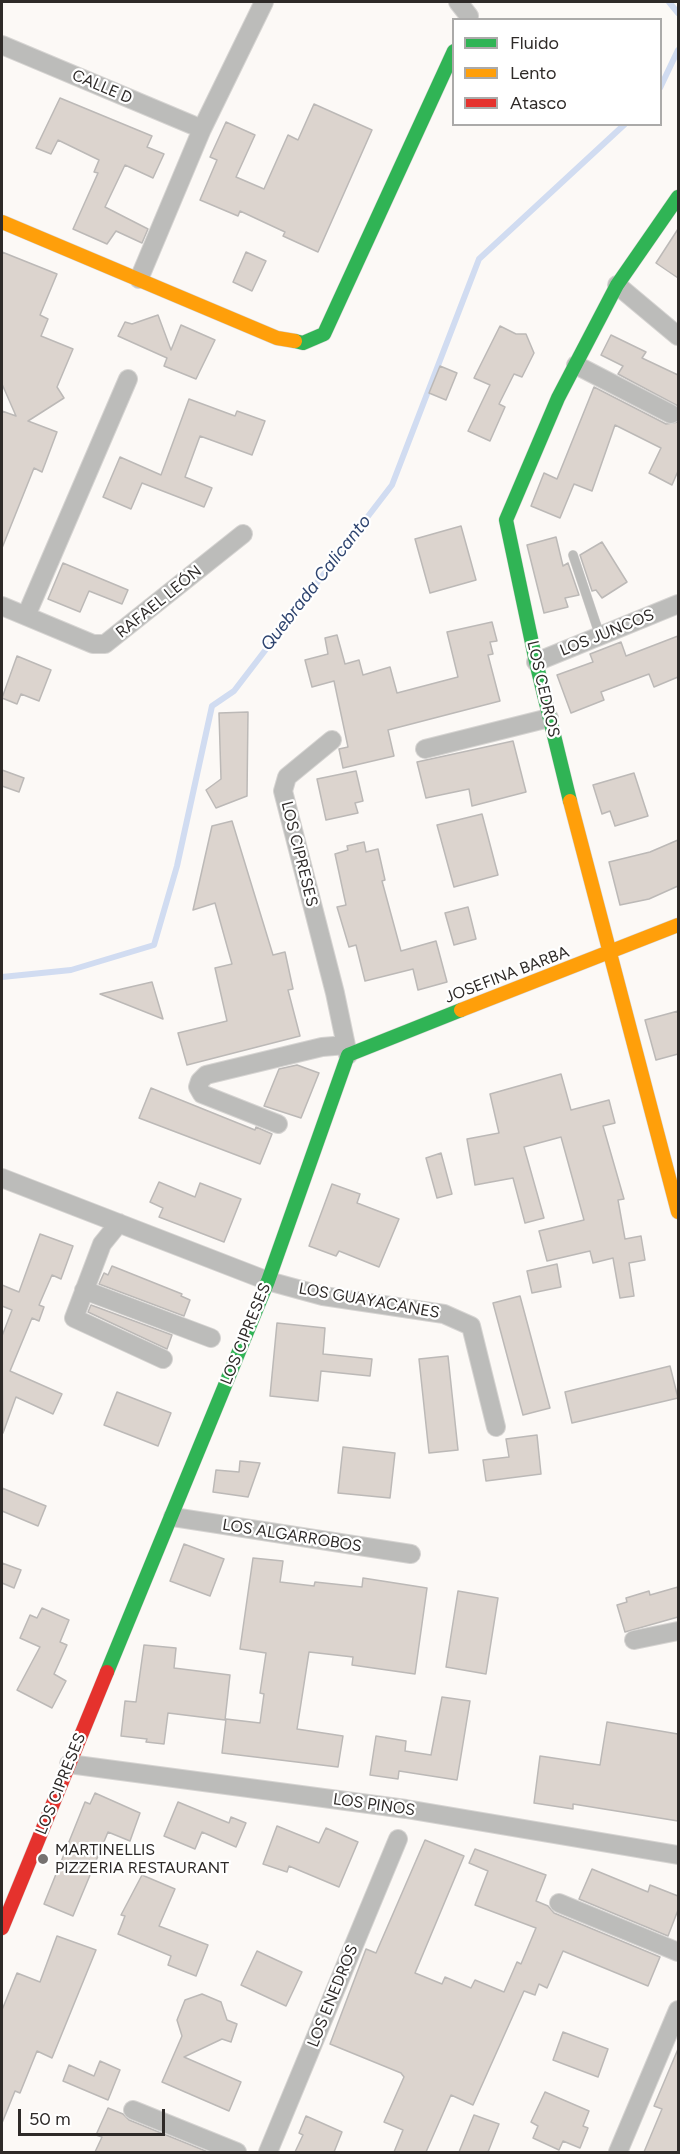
<!DOCTYPE html>
<meta charset="utf-8">
<style>
body{margin:0}
#map{position:relative;width:680px;height:2154px;overflow:hidden;background:#fcf9f6;font-family:Figtree,sans-serif}
canvas{display:block}
.frame{position:absolute;inset:0;border:3px solid #2e2a28;pointer-events:none}
.legend{position:absolute;left:452px;top:18px;width:210px;height:108px;box-sizing:border-box;background:#fff;border:2px solid #abaaa9;margin:0;padding:8px 10px;list-style:none;font-size:18px;color:#2e2a28}
.legend li{display:flex;align-items:center;gap:12px;height:30px}
.legend b{width:30px;border:2px solid #abaaa9}
.scale{position:absolute;left:18px;top:2109px;width:147px;height:27px;box-sizing:border-box;border:3px solid #2e2a28;border-top:0;padding-left:8px;font-size:18px;line-height:21px;white-space:nowrap;color:#2e2a28;-webkit-text-stroke:4px #fff;paint-order:stroke}
</style>
<div id="map">
<canvas width="680" height="2154"></canvas>
<div class="frame"></div>
<ul class="legend">
<li><b style="height:8px;background:#30b455"></b>Fluido</li>
<li><b style="height:8px;background:#ff9f0a"></b>Lento</li>
<li><b style="height:8px;background:#e5322d"></b>Atasco</li>
</ul>
<div class="scale">50 m</div>
</div>
<script>
const ctx = document.querySelector('canvas').getContext('2d');
ctx.lineJoin = 'round';
function strokePath(path, color, width, dash) { ctx.strokeStyle = color; ctx.lineWidth = width; ctx.lineCap = dash ? 'butt' : 'round'; ctx.setLineDash(dash || []); ctx.stroke(path); }
function paint(path, color) { ctx.fillStyle = color; ctx.fill(path, 'evenodd'); }
function label(font, color, halo, rows, align = 'center') {
  ctx.font = font + ' Figtree,sans-serif'; ctx.lineWidth = 4.5; ctx.setLineDash([]); ctx.textBaseline = 'middle'; ctx.strokeStyle = halo; ctx.fillStyle = color; for (const [text, x, y, turn = 0] of rows) {
    ctx.save(); ctx.translate(x, y); ctx.rotate((+turn || 0) * Math.PI / 180); ctx.textAlign = isNaN(turn) ? turn : align; if (halo) ctx.strokeText(text, 0, 0); ctx.fillText(text, 0, 0); ctx.restore();
  }
}
strokePath(new Path2D(`
 M669 2 678 13
 M660 88 678 50
 M2 977 71 970 154 945 177 866 212 706 234 691 392 485 479 259 625 124`), '#d1dcf1', 6);
const building = new Path2D(`
 M60 98 152 136 147 147 164 154 153 178 125 165 105 207 148 229 142 243 116 231 107 244 73 229 98 173 94 172 99 160 58 140 51 154 36 148Z
 M314 104 372 130 318 252 283 236 285 232 240 211 238 216 200 200 217 160 210 157 226 122 255 135 236 177 264 189 288 135 298 140Z
 M678 229V278L656 263Z
 M2 252 57 274 40 315 48 319 41 336 73 349 57 387 64 398 28 421 57 432 42 472 34 468 2 548V411L16 416 2 384Z
 M246 252 266 261 252 291 233 282Z
 M158 315 171 350 181 325 215 340 196 379 164 366 167 358 118 336 125 322 132 324Z
 M500 326 516 334H526L534 353 522 377 514 374 499 404 505 407 490 441 468 431 490 385 474 378Z
 M611 335 646 352 642 358 678 375V406L618 374 623 366 601 355Z
 M440 366 457 373 446 400 429 393Z
 M594 387 666 424 678 422V471L672 485 649 473 661 448 615 425 592 491 574 484 560 518 531 506 544 473 557 479Z
 M189 399 235 416 237 411 265 421 252 455 200 436 185 477 212 488 204 507 142 483 131 509 103 497 120 457 161 475Z
 M461 526 476 580 430 593 415 539Z
 M556 537 563 566 568 563 579 595 565 598 568 607 544 613 527 545Z
 M602 542 627 582 602 598 596 590 592 591 580 555Z
 M63 563 128 590 122 604 89 591 80 612 48 599Z
 M492 622 497 641 490 642 493 654 488 655 500 701 388 730 394 756 343 768 339 749 348 747 334 681 312 687 305 660 328 654 325 638 337 635 345 664 359 660 363 675 390 667 397 693 458 677 447 632Z
 M678 636V677L654 687 649 674 601 692 604 700 571 713 557 675 593 662 590 654 621 642 626 656Z
 M17 656 51 670 39 701 21 694 17 704 2 698Z
 M248 712 247 796 216 808 206 790 221 779 219 713Z
 M513 741 526 792 472 806 469 789 426 798 417 762Z
 M2 770 24 778 19 792 2 786Z
 M356 771 363 801 355 803 358 813 326 820 317 779Z
 M634 773 648 816 615 826 610 811 602 814 593 785Z
 M482 814 498 875 454 887 437 825Z
 M232 821 273 955 285 952 293 989 288 990 300 1036 187 1065 178 1033 227 1021 215 968 232 964 215 903 193 910 212 826Z
 M678 840V886L649 899 620 905 609 862 650 852Z
 M364 842 366 852 378 849 385 880 382 881 401 951 436 941 447 982 418 990 413 969 365 981 356 945 349 947 337 907 346 905 335 854 348 850 347 846Z
 M468 907 476 939 454 945 445 913Z
 M152 982 163 1019 100 994Z
 M678 1011V1054L656 1060 645 1020Z
 M297 1065 319 1073 301 1118 264 1106 279 1069Z
 M561 1074 571 1110 609 1100 615 1123 603 1126 624 1199 618 1200 625 1239 641 1236 645 1260 629 1263 634 1296 620 1298 613 1258 593 1263 590 1251 547 1261 539 1231 584 1220 561 1137 524 1147 544 1218 525 1223 513 1178 475 1185 467 1139 499 1133 490 1094Z
 M151 1088 255 1130 256 1127 272 1134 260 1164 139 1118Z
 M441 1153 452 1194 437 1198 426 1158Z
 M159 1182 195 1197 200 1183 241 1199 224 1242 159 1217 163 1208 150 1202Z
 M332 1184 360 1194 357 1203 399 1219 379 1267 339 1251 336 1256 309 1246Z
 M40 1234 73 1246 61 1279 52 1275 39 1305 44 1307 39 1321 32 1318 10 1371 62 1394 53 1414 16 1397 3 1433 2 1336 12 1310 2 1306V1285L19 1292Z
 M557 1264 561 1287 532 1293 527 1271Z
 M112 1266 182 1294 181 1296 190 1300 184 1316 99 1284 104 1273 108 1275Z
 M520 1296 550 1408 523 1415 493 1303Z
 M91 1305 172 1335 167 1349 88 1312Z
 M277 1323 325 1328 323 1354 372 1359 370 1376 321 1371 318 1401 270 1396Z
 M448 1356 458 1450 429 1453 419 1359Z
 M670 1366 678 1398 572 1423 565 1392Z
 M117 1392 171 1413 158 1446 104 1425Z
 M537 1435 541 1474 486 1481 483 1460 509 1457 506 1439Z
 M343 1447 395 1453 390 1498 338 1493Z
 M240 1461 260 1463 248 1497 213 1492 216 1470 239 1472Z
 M2 1488 46 1506 38 1526 2 1511Z
 M184 1544 224 1559 210 1596 170 1581Z
 M253 1558 283 1561 280 1582 314 1586 315 1582 362 1587 363 1578 427 1588 415 1674 352 1665 353 1657 309 1652 297 1729 343 1736 338 1767 222 1753 226 1719 260 1723 264 1694 260 1693 266 1653 240 1649Z
 M2 1563 21 1570 14 1588 2 1583Z
 M678 1587V1617L625 1632 617 1605 627 1602 626 1598 649 1591 650 1595Z
 M458 1591 498 1598 486 1674 446 1667Z
 M42 1608 69 1620 60 1642 67 1645 54 1674 66 1681 52 1708 17 1690 40 1647 20 1638 30 1615 37 1618Z
 M144 1645 176 1648 174 1668 230 1675 225 1720 168 1713 164 1744 146 1742 147 1739 121 1736 125 1701 136 1702Z
 M442 1697 470 1701 457 1780 399 1771 398 1779 370 1775 376 1736 406 1741 405 1751 431 1755Z
 M607 1722 678 1734V1821L573 1804V1809L534 1803 540 1756 600 1765Z
 M95 1793 140 1813 130 1841 108 1832 73 1916 44 1904 85 1802 90 1804Z
 M178 1802 229 1823 231 1817 246 1823 236 1847 202 1832 195 1849 164 1836Z
 M277 1826 319 1843 326 1828 358 1842 339 1887 289 1866 287 1872 263 1864Z
 M425 1840 464 1856 415 1973 442 1984 445 1977 471 1988 475 1980 504 1992 517 1962 521 1964 536 1928 475 1905 488 1871 469 1863 475 1849 546 1875 536 1901 548 1906 554 1913 660 1957 648 1986 563 1951 547 1988 539 1984 535 1995 524 1991 473 2105 451 2095 426 2152H394L403 2130 384 2122 404 2077 401 2073 330 2044 366 1949 376 1953Z
 M592 1869 648 1892 650 1885 678 1896V1910L668 1936 579 1899Z
 M142 1875 175 1889 159 1926 208 1945 196 1976 168 1965 171 1956 118 1934 125 1916 121 1915Z
 M57 1936 96 1950 52 2058 37 2051 20 2093 15 2091 2 2123V2010L17 1973 40 1982Z
 M257 1951 302 1972 286 2006 241 1985Z
 M202 1994 221 2002 227 2020 237 2024 231 2042 222 2039 184 2057 241 2082 229 2111 162 2082 182 2036 177 2020 185 2000Z
 M563 2032 608 2049 598 2077 553 2060Z
 M678 2049V2152H644L662 2109 654 2106Z
 M100 2061 120 2070 108 2100 63 2081 69 2065 94 2076Z
 M545 2092 589 2111 583 2126 588 2128 580 2148 563 2141 559 2150 533 2138 538 2126 531 2122Z
 M108 2108 123 2114 129 2120 208 2152H95L102 2137 96 2135Z
 M474 2115 499 2124 488 2152H459Z
 M306 2116 342 2132 334 2152H295L303 2135 299 2133Z`);
paint(building, '#dcd4ce');
strokePath(building, '#bcb9b7', 1.5);
const lane = new Path2D(`
 M573 555 600 636`);
const street = new Path2D(`
 M458 2 469 16 468 20
 M2 45 202 129
 M139 279 202 129 264 2
 M617 285 678 336
 M576 365 671 414
 M2 606 93 644H105L243 534
 M26 616 128 379
 M536 662 678 604
 M332 740 287 777 283 791 335 993 348 1055
 M425 749 549 718
 M278 1124 202 1094 198 1087 200 1081 206 1075 322 1047 346 1045
 M2 1178 268 1281 323 1296 444 1314 471 1326 496 1427
 M119 1223 102 1244 74 1318 163 1359
 M84 1290 211 1338
 M173 1517 411 1554
 M634 1640 678 1631
 M69 1764 406 1809 678 1855
 M559 1903 678 1952
 M133 2110 237 2152
 M268 2152 398 1839
 M618 2152 678 2010`);
const fast = new Path2D(`
 M295 341 303 343 324 334 454 51
 M570 801 536 662 506 520 558 398 617 285 678 197
 M107 1672 268 1281 348 1055 461 1010`);
const slow = new Path2D(`
 M2 222 277 338 295 341
 M570 801 678 1212
 M461 1010 678 925`);
const jam = new Path2D(`
 M2 1928 107 1672`);
strokePath(lane, '#d6d4d2', 10);
strokePath(street, '#d6d4d2', 20);
strokePath(fast, '#d6d4d2', 15);
strokePath(slow, '#d6d4d2', 15);
strokePath(jam, '#d6d4d2', 15);
strokePath(lane, '#bcbcba', 9);
strokePath(street, '#bcbcba', 18);
strokePath(fast, '#30b455', 14);
strokePath(slow, '#ff9f0a', 14);
strokePath(jam, '#e5322d', 14);
for (const [x, y, r, color] of [
 [43,1859,6,"#767270"]
]) { const dot = new Path2D(); dot.arc(x, y, r, 0, 2 * Math.PI); ctx.fillStyle = color; ctx.fill(dot); strokePath(dot, '#fff', 2); }
label('16px', '#2e2a28', '#fff', [
 ["CALLE D",102,87,23],
 ["RAFAEL LEÓN",159,602,-39],
 ["LOS JUNCOS",607,633,-22],
 ["LOS CEDROS",543,689,77],
 ["LOS CIPRESES",299,854,76],
 ["JOSEFINA BARBA",507,975,-21],
 ["LOS GUAYACANES",369,1301,10],
 ["LOS CIPRESES",246,1334,-68],
 ["LOS ALGARROBOS",292,1536,9],
 ["LOS CIPRESES",61,1784,-68],
 ["LOS PINOS",374,1805,8],
 ["LOS ENEDROS",333,1996,-68]
]);
label('16px', '#2e2a28', '#fff', [
 ["MARTINELLIS",55,1850],
 ["PIZZERIA RESTAURANT",55,1868]
], 'left');
label('italic 18px', '#2e446f', '#fff', [
 ["Quebrada Calicanto",316,583,-52]
]);
</script>
